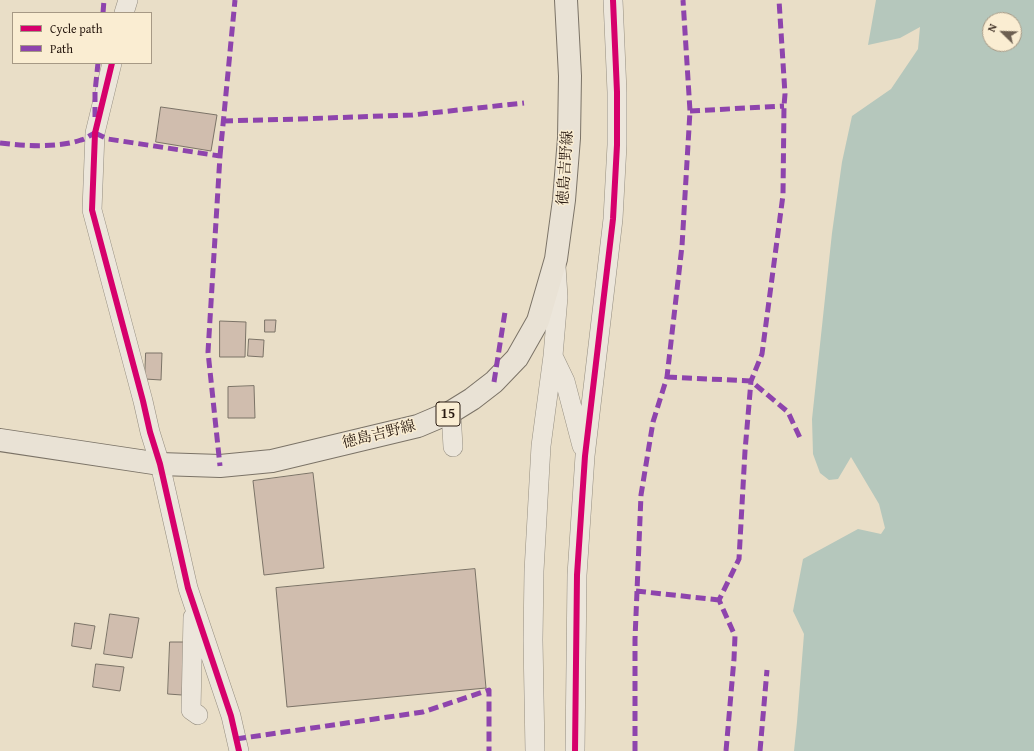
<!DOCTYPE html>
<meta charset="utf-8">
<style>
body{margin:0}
#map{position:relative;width:1034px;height:751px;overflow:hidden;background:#e9dec7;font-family:"Gentium Book Plus",serif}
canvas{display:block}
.legend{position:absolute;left:12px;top:12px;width:140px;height:52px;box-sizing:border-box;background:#faedd2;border:1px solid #a69985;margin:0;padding:5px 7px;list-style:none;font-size:12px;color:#291a11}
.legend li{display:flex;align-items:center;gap:8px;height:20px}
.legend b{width:20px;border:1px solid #a69985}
.north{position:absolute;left:982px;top:12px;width:40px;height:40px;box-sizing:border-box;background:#faedd2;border:1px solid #a69985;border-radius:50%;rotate:293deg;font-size:11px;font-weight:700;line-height:16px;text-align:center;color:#291a11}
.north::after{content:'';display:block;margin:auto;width:14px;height:18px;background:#6c5f51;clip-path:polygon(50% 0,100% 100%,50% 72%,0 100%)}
</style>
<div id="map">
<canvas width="1034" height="751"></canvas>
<ul class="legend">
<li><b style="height:5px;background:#d6006c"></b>Cycle path</li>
<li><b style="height:5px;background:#8e44ad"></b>Path</li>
</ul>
<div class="north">N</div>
</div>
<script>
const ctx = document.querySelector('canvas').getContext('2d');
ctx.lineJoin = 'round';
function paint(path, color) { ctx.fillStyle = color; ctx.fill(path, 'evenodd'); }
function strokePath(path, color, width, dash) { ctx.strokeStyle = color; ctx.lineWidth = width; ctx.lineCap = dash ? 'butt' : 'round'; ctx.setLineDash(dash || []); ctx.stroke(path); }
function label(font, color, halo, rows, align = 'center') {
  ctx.font = font + ' "Gentium Book Plus","Noto Serif JP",serif'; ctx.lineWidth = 3; ctx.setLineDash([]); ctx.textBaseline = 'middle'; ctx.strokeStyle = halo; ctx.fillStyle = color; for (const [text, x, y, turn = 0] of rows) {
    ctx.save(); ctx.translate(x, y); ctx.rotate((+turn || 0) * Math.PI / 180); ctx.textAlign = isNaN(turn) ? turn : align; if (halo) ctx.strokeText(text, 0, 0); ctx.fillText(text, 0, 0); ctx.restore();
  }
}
paint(new Path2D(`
 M876 0H1034V751H794L797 722 804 634 793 611 803 559 858 529 881 534 885 528 879 504 851 457 838 479 829 480 820 473 813 454 812 419 832 233 842 162 852 116 891 89 918 49 920 27 900 38 868 45ZM990 20H1014V44H990Z`), '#b5c7bc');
const building = new Path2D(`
 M161 107 217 115 211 151 156 142Z
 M265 320H276L275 332H265Z
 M220 321 246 322 245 357H220Z
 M249 339 264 340 263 357 248 356Z
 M146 353H162L161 380 145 379Z
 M254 386 255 418H228V387Z
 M313 473 324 568 264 575 253 481Z
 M475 569 486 688 287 707 276 588Z
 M110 614 139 618 132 658 104 654Z
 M75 623 95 626 91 649 72 646Z
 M170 642H185L182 695 168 694Z
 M96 664 124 667 120 691 93 687Z`);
paint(building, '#d0bdae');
strokePath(building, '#7b7367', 1);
const minor = new Path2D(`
 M124 13 128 0
 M112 63 95 133 92 210 143 401 150 432 160 464 188 588 231 716 239 751
 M553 356 565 381 582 446
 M451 412 453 447
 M193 617 191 710 198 715
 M535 751 533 640 534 571 541 446 553 356 558 297 556 266
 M575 751 577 575 585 456 613 219 617 145V92L613 0`);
const major = new Path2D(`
 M0 440 160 464 220 466 272 461 418 426 451 412 472 399 494 382 517 358 538 321 556 259 564 200 569 138 570 76 566 0`);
strokePath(minor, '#958e80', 20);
strokePath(major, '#7b7367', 24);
strokePath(minor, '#ece6db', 19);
strokePath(major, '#e9e2d5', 22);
strokePath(new Path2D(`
 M103 13 104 0
 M690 111 784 106
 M95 117V92L98 63
 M223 121 298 119 412 115 524 103
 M95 133 108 139 220 156 208 352 220 466
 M0 143C24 146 58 148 81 140 86 139 90 135 95 133V131
 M220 156 235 0
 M667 377 751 381 788 412 801 440
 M494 382 505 312
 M636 591 719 600
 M236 739 423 712 489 690V751
 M635 751V639L641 495 653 422 667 377 682 246 690 111 683 0
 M726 751 734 659 735 636 719 600 739 559 745 451 751 381 762 354 783 195 784 106 785 94 779 0
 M760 751 767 670`), '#8e44ad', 5, [10, 5]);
strokePath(new Path2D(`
 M112 63 95 133 92 210 143 401 150 432 160 464 188 588 231 716 239 751
 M575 751 577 575 585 456 613 219 617 145V92L613 0`), '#d6006c', 6);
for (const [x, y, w] of [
 [448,414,24]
]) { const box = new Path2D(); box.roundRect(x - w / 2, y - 12, w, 24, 3); ctx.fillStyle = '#faedd2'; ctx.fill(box); strokePath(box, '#291a11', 1); }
label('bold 14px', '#291a11', null, [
 ["15",448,414]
]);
label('15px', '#291a11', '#faedd2', [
 ["徳島吉野線",566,168,-86],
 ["徳島吉野線",379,435,-14]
]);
</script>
